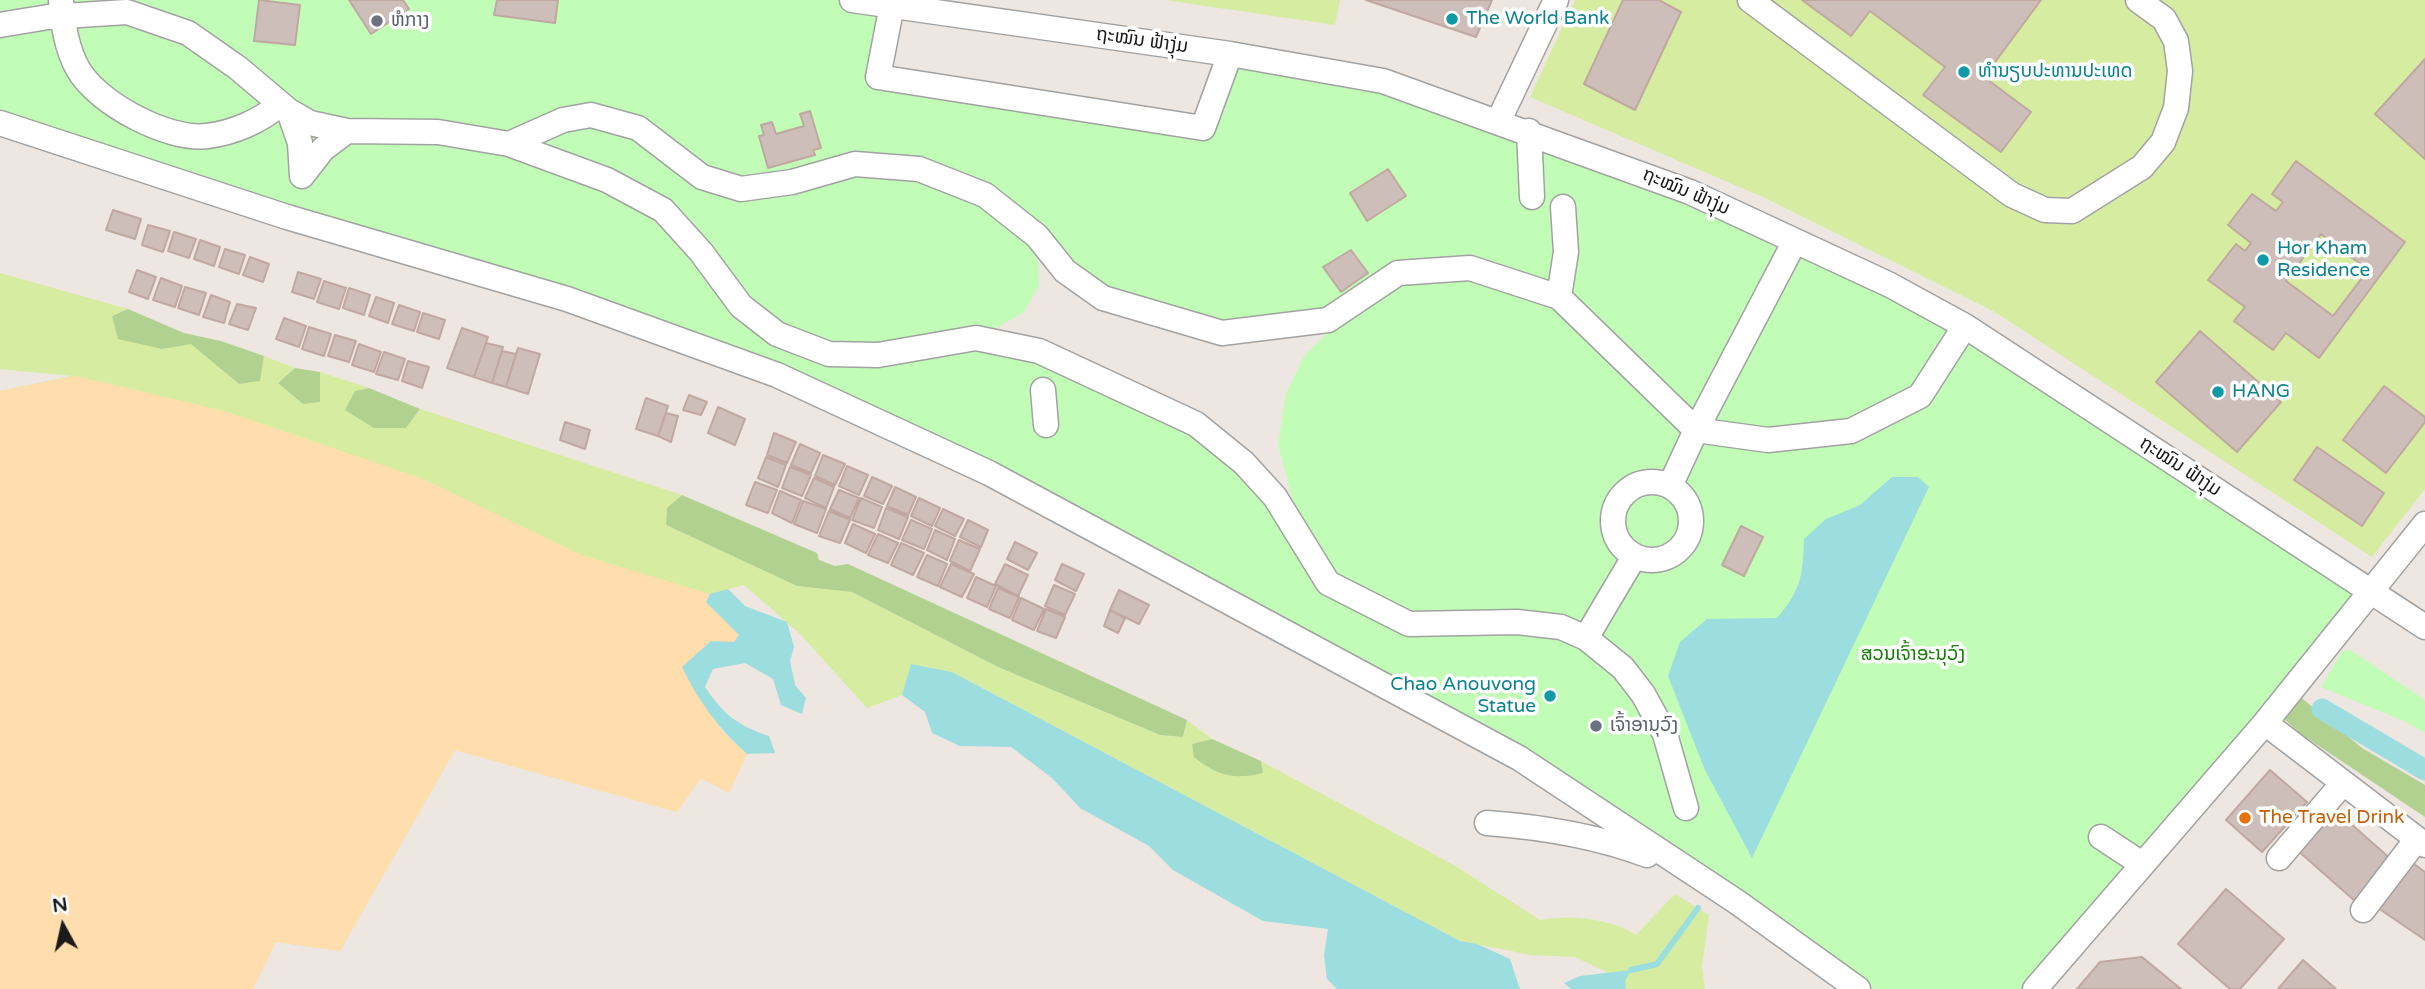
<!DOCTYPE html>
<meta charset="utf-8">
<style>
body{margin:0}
#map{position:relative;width:2425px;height:989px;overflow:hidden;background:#eee6e0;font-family:"Varela Round",sans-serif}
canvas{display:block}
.north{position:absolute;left:28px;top:891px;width:70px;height:70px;-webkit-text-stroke:5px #fff;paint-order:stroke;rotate:352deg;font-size:19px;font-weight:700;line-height:28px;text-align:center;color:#1b1b1b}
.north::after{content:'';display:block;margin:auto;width:24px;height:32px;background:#1b1b1b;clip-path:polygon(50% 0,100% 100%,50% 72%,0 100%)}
</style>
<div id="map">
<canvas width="2425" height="989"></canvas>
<div class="north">N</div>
</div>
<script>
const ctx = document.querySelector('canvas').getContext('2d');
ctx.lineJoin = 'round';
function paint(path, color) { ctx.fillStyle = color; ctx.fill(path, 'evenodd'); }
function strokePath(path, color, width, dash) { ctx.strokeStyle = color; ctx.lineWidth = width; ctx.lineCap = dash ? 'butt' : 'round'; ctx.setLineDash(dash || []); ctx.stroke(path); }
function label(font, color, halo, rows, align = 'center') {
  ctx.font = font + ' "Varela Round","Noto Sans Lao",sans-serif'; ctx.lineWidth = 7; ctx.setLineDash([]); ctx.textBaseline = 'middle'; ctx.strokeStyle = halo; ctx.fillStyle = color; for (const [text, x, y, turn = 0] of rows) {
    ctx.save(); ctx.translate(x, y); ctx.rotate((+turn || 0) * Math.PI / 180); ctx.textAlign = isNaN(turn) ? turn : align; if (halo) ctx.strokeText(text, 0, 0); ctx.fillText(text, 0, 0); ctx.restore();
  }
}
paint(new Path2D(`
 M1165 0H1340L1335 25Z
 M1575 0H2425V489L2372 557 1993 311 1765 198 1530 97Z
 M0 273 128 309 112 316 162 349 191 343 239 384 260 381 264 356 295 368 278 383 319 402 320 372 369 388 355 391 406 428 420 409 682 495 667 509 666 525 797 586 852 592 998 667 1160 735 1183 737 1187 720 1212 739 1193 744 1263 773 1261 761 1454 865 1540 920C1569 914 1611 918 1636 935L1675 894 1709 915 1702 967 1705 989H1626L1625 981 1575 957 1531 955 1460 941 952 672 911 664 902 695 867 708 800 634 744 585 710 594 739 635 682 667 723 732 747 754 729 793 701 778 677 812 455 750 340 951 276 942 253 989H0V391L72 376 0 369Z`), '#d6eda1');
paint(new Path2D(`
 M128 309 184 333 221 341 264 356 260 381 239 384 191 344 162 349 118 339 112 316Z
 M295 368 320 372V402L303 404 278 383Z
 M369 388 420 409 406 428H374L345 410 355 391Z
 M682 495 817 553 819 560 835 566 848 564 1187 720 1183 737 1160 735 998 667 852 592 797 586 666 525 667 508Z
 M2292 690 2362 748 2425 785V817L2301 734 2275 711Z
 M1212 739 1261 761 1263 773C1233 780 1218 776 1194 757L1192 744Z`), '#b1d191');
paint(new Path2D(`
 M76 376 224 411 423 479 581 555 710 594 707 603 739 635 734 642 682 667 723 732 747 754 729 793 701 778 677 812 455 750 340 951 276 942 253 989H0V391Z`), '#ffddac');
paint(new Path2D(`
 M0 0H852L890 6 878 76 1203 128 1230 54 1383 81 1890 285 2371 591 2035 989H1858L1519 758 777 375 0 125ZM1037 238 1103 298 1222 333 1332 329 1304 356 1286 394 1278 445 1295 508 1196 424 977 338 1023 313 1039 286Z
 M2350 650 2425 700V733L2404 721 2321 687 2342 651Z`), '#c1fdb7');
paint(new Path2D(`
 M1892 477H1918L1929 487 1752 858 1705 770 1668 676 1680 642 1707 619 1777 618C1801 590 1803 575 1804 539L1826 519 1860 505Z
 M728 589 745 606 787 622 794 647 790 661 795 685 806 698 802 714 781 705 773 679 745 663 713 669 705 687C724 715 737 725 769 736L775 753 747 754C718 728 699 702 682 667L711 641 734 642 739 635 706 602 710 594Z
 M911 664 952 672 1460 941 1477 944 1510 959 1520 989H1337L1327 979 1324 955 1328 929 1263 921 1173 870 1149 846 1080 808 1052 778 1011 747 960 746 932 733 925 712 902 695Z
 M1631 970 1625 981 1626 989H1571L1564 983 1580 976Z`), '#9cdedf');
strokePath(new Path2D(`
 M1631 970 1657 964 1698 908`), '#9cdedf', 6);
strokePath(new Path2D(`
 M2322 709 2425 770`), '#9cdedf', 21);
const building = new Path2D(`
 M259 0 300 5 295 45 254 41Z
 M349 0H403L409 9 371 34Z
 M497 0H558L555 23 494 15Z
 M1366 0H1492L1476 37Z
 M1623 0H1659L1681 12 1635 110 1584 84Z
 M1802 0H2041L1984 77 2031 112 2001 152 1923 95 1945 67 1870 11 1851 36Z
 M2425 59V159L2375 114Z
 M810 111 821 148 813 150 815 155 768 168 759 136 764 135 761 125 772 122 776 134 804 126 800 114Z
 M2296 161 2405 242 2319 358 2286 333 2273 350 2234 321 2245 307 2208 280 2236 244 2245 251 2251 243 2228 225 2252 194 2276 211 2283 202 2272 194ZM2321 234 2368 270 2333 316 2286 281Z
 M1388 169 1406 196 1367 221 1350 193Z
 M113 210 141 219 135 239 106 230Z
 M148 225 170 231 163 252 142 245Z
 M174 232 196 239 189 258 168 251Z
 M200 240 220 247 214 266 194 259Z
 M225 249 245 255 239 274 219 267Z
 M1351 250 1368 273 1341 292 1323 267Z
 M250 257 269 264 263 282 243 275Z
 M137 270 156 277 148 299 129 292Z
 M298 272 321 279 314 299 292 292Z
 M161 278 182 286 175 307 153 300Z
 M324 281 346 288 339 309 317 302Z
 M185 287 206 293 199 315 178 308Z
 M349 288 370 295 364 315 343 308Z
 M211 295 230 302 224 323 203 317Z
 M376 297 394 303 388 323 369 316Z
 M237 304 256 308 248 330 229 324Z
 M399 305 420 312 414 331 392 324Z
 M423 313 445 320 439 339 417 332Z
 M284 318 306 326 299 347 276 339Z
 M309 327 331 334 324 356 302 349Z
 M462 328 488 337 474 377 447 368Z
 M2200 331 2281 402 2237 452 2156 382Z
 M335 335 356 341 349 362 328 356Z
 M486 343 503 347 492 383 474 377Z
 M359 344 381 352 374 372 352 365Z
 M518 348 540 354 528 394 506 387Z
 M502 351 516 354 506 387 492 383Z
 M384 352 405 359 398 380 376 374Z
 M408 361 429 367 422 388 402 381Z
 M2384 386 2425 417V422L2386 473 2343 440Z
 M689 395 707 402 701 415 683 410Z
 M646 398 668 406 658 436 636 429Z
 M718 407 745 419 735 445 708 433Z
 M666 413 678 416 671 442 658 436Z
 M565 422 590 430 585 449 560 440Z
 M774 433 796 442 787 463 767 455Z
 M800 444 820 453 811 473 791 465Z
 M2317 447 2384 493 2362 526 2294 480Z
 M823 455 845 464 835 485 815 476Z
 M766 457 786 465 778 487 758 478Z
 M847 466 868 475 859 495 839 486Z
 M790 467 811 475 802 496 782 488Z
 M872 477 892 486 883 504 864 496Z
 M814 478 834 487 826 508 805 498Z
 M755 482 777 490 768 513 746 505Z
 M895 487 916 497 908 515 887 506Z
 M839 490 859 498 850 518 830 509Z
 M780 491 801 500 792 523 772 513Z
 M861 498 882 507 874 528 852 520Z
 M919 498 940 508 932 526 911 516Z
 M803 501 826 509 817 533 794 524Z
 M886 508 908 517 899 539 878 530Z
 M943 509 964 519 955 536 935 526Z
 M829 511 850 520 840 543 819 536Z
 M911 520 932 529 924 549 902 540Z
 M968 520 988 530 981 547 960 537Z
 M853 524 875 534 866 553 845 543Z
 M1741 526 1763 537 1744 576 1722 565Z
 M935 530 955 539 947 560 927 550Z
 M878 534 898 543 888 563 868 555Z
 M959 540 980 549 970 571 950 561Z
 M1015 542 1037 553 1028 570 1007 559Z
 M901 543 924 553 913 575 891 565Z
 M927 555 947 564 938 586 917 577Z
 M951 564 974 574 962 597 940 587Z
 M1005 564 1028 575 1018 596 995 584Z
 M1062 564 1084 574 1076 591 1055 580Z
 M976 577 996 586 987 607 967 598Z
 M1054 585 1075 594 1065 615 1045 606Z
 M998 588 1019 597 1010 618 989 609Z
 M1119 590 1149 605 1139 624 1110 610Z
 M1021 598 1044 609 1034 630 1012 620Z
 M1046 609 1065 617 1056 638 1037 631Z
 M1110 610 1125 618 1118 633 1104 626Z
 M2270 770 2307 802 2262 852 2226 820Z
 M2333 808 2393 861 2356 902 2296 849Z
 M2410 861 2425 872V940L2378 908Z
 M2226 889 2284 939 2240 989H2230L2178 944Z
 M2142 957 2181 989H2077L2100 962Z
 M2303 960 2336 989H2278Z`);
paint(building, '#cebeb9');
strokePath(building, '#c0a8a1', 2);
const minor = new Path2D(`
 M852 0 1230 54 1383 81 1690 192 1890 285 1965 326 2425 627
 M893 0 878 77 1203 128 1230 54
 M1750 0 2012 195 2045 210 2072 211 2142 167 2163 142 2176 108 2180 71 2176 41 2164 19 2138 0
 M61 1C62 21 67 50 78 69 97 103 168 141 207 136 233 133 261 121 280 104
 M0 25 48 17 127 12 188 33 238 68 289 111 300 143 302 176 323 149 347 131 438 132 509 144 563 120 591 115 638 128 702 177 741 189 792 182 855 164 919 169 985 195 1037 236 1065 271 1103 298 1222 333 1328 320 1398 273 1470 268 1559 297 1696 430 1768 440 1851 431 1920 396 1965 326
 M289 111 310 123 347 131
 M1499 120 1556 0
 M0 123 287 217 567 299 777 375 989 473 1519 758 1737 902 1858 989
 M1529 131 1532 197
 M509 144 607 180 663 210 701 252 741 306 777 334 829 354 878 355 976 338 1039 351 1196 424 1244 463 1275 497 1328 583 1409 624 1517 622 1561 627 1586 638 1623 668 1643 694 1665 734 1686 808
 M1559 297 1566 252 1563 207
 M1043 390 1046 425
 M1613 521a39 39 0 1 1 78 0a39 39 0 1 1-78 0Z
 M1671 484 1696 430 1795 241
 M1586 638 1634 557
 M2265 723 2425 845
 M1487 823C1541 827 1597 836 1647 855
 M2101 837 2142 864
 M2279 858 2343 783
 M2363 910 2417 839
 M2035 989 2265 723 2425 524`);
strokePath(minor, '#a2a2a2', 27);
strokePath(minor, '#fff', 24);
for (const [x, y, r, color] of [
 [1452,19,7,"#0f9aa8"],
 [377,21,7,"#6b7280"],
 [1964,72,7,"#0f9aa8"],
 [2263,260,7,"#0f9aa8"],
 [2218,392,7,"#0f9aa8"],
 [1550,696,7,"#0f9aa8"],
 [1596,726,7,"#6b7280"],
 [2245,818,7,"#e8710a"]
]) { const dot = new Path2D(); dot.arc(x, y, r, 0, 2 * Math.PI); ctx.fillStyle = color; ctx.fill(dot); strokePath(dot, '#fff', 2.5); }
label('19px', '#0d838f', '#fff', [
 ["The World Bank",1466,19],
 ["ທຳນຽບປະທານປະເທດ",1978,72],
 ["Hor Kham",2277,249],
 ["Residence",2277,271],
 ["HANG",2232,392],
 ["Chao Anouvong",1536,685,"right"],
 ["Statue",1536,707,"right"]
], 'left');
label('19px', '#5b616d', '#fff', [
 ["ຫໍກາງ",391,21],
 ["ເຈົ້າອານຸວົງ",1610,726]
], 'left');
label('19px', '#1b1b1b', '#fff', [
 ["ຖະໝົນ ຟ້າງຸ່ມ",1142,41,8],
 ["ຖະໝົນ ຟ້າງຸ່ມ",1686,192,23],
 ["ຖະໝົນ ຟ້າງຸ່ມ",2180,467,33]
]);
label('19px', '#137f03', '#fff', [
 ["ສວນເຈົ້າອະນຸວົງ",1913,655]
]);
label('19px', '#c56008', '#fff', [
 ["The Travel Drink",2259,818]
], 'left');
</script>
